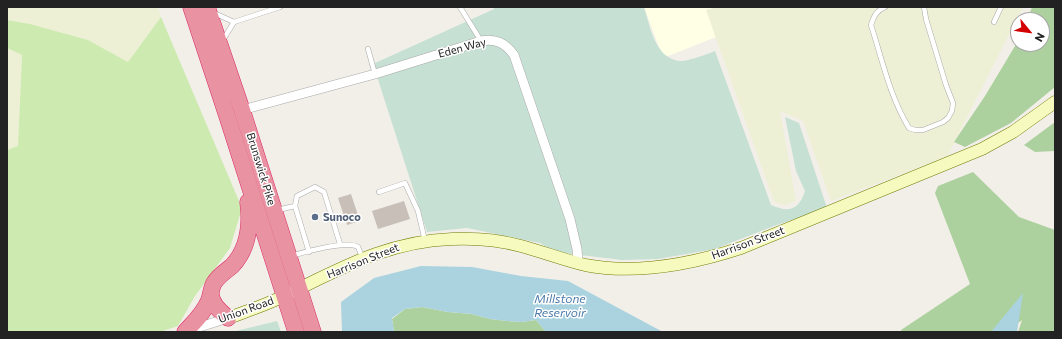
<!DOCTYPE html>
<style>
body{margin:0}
#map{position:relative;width:1062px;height:339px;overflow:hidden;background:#f2efe9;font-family:Commissioner,sans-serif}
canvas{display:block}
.frame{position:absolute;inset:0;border:8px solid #222;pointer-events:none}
.north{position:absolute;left:1010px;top:12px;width:40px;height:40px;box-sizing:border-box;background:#fff;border:1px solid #a7a7a7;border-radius:50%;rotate:119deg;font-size:11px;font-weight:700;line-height:16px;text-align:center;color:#222}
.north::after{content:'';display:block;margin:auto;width:14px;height:18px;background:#d40000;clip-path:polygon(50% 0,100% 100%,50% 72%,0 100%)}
</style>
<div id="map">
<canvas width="1062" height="339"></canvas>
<div class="frame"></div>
<div class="north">N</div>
</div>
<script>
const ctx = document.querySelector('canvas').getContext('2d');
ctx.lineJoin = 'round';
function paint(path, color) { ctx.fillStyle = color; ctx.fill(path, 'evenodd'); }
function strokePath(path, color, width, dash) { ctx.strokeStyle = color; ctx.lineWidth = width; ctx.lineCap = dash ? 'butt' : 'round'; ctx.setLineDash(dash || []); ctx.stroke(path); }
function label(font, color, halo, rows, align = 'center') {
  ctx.font = font + ' Commissioner,sans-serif'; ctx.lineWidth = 3; ctx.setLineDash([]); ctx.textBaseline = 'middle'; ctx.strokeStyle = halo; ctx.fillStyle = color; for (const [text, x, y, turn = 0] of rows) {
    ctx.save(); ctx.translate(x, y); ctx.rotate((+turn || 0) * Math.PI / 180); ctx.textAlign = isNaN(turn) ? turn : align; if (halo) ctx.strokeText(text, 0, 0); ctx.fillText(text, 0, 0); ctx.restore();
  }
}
paint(new Path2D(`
 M644 7H792L663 58Z`), '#ffffe5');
paint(new Path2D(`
 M7 7H158L161 17 128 62 88 40 30 24 7 20Z
 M718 7H1023L947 157 831 201 803 121 780 111 796 201 784 205 774 202 706 10Z
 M7 48 22 55 18 146 7 150Z`), '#eef0d5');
paint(new Path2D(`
 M161 17 242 208 230 248 195 296 178 326 160 332H7V150L18 146 22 55 7 48V20L30 24 88 40 128 62Z`), '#cdebb0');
paint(new Path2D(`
 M1032 7H1055V87L1011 123 965 147 954 142 985 96 1018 41V44H1042V20H1027Z
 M1055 122V151L1035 152 1024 145Z
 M973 172 1019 217 1055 230V332H1018L1022 320 1007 332H902L901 330 970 284 935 193 938 186Z
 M422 307 448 312 472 314 490 319 507 321 521 322 536 320 546 332H394L392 319 405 309Z`), '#add19e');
paint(new Path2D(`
 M494 7H644C650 26 655 58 679 61 686 62 708 54 715 51L771 205C789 213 799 210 805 191L796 171 785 117 799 123 827 208 774 226 715 249 658 259 622 260 555 252 540 243 467 228 427 232 373 64 494 9Z
 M277 321 281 332H232Z`), '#c6e0d4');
paint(new Path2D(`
 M421 266 472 267 521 276 568 281 663 332H546L536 320 521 322 507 321 490 319 472 314 448 312 422 307 405 309 392 318 394 332H342L341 302 374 278Z
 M1023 293 1017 332H991Z`), '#aad3df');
paint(new Path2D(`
 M351 194 360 221 347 225 338 198Z
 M404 201 410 219 378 229 372 211Z`), '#c7bfb8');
const lane = new Path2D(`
 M460 7 481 41
 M885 7C876 11 874 16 871 25 882 59 890 97 909 128L915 130H923L943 122 948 118 952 111 953 103 946 85 926 19 924 7
 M214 13 234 22 223 40
 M234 22 280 7
 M994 22 1001 7
 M368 49 375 74
 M379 192 405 183 418 211 425 241
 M277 210 295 206
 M309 252 295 206 297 196 315 187 324 192 340 244
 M291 256C304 252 347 240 358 247L363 259`);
const street = new Path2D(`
 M242 110 375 74 481 41C496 38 505 43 514 55L570 219 577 249 578 263
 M190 330 228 318`);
const secondary = new Path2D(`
 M228 318C247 311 266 305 284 296 340 269 388 241 452 239 475 238 499 240 521 246 543 252 564 260 585 265 636 275 692 264 741 248L982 149 1013 132 1055 102`);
const highway = new Path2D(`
 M191 7 228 119 296 332
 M207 7 242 110 313 332
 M211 294C212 305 220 311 228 318
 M185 332C194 322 204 313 209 300 211 295 211 288 214 283 219 275 226 271 232 266 249 248 251 225 248 202`);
strokePath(lane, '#a9a9a9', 5.5);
strokePath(street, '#a9a9a9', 10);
strokePath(secondary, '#707d05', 13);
strokePath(highway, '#dc2a67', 17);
strokePath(lane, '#fff', 4.5);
strokePath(street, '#fff', 9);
strokePath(secondary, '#f7fabf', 12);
strokePath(highway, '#e892a2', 16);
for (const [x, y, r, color] of [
 [315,217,4,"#5c6f8a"]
]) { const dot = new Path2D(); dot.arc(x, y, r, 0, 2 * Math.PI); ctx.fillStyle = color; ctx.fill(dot); strokePath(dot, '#fff', 1.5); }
label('11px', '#222', '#fff', [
 ["Eden Way",462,48,-15],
 ["Brunswick Pike",261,169,73],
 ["Harrison Street",748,243,-20],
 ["Harrison Street",363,261,-22],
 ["Union Road",246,310,-20]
]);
label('bold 11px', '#4e5e75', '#fff', [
 ["Sunoco",323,217]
], 'left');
label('italic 12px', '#4a7aab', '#fff', [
 ["Millstone",560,299],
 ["Reservoir",560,313]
]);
</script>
